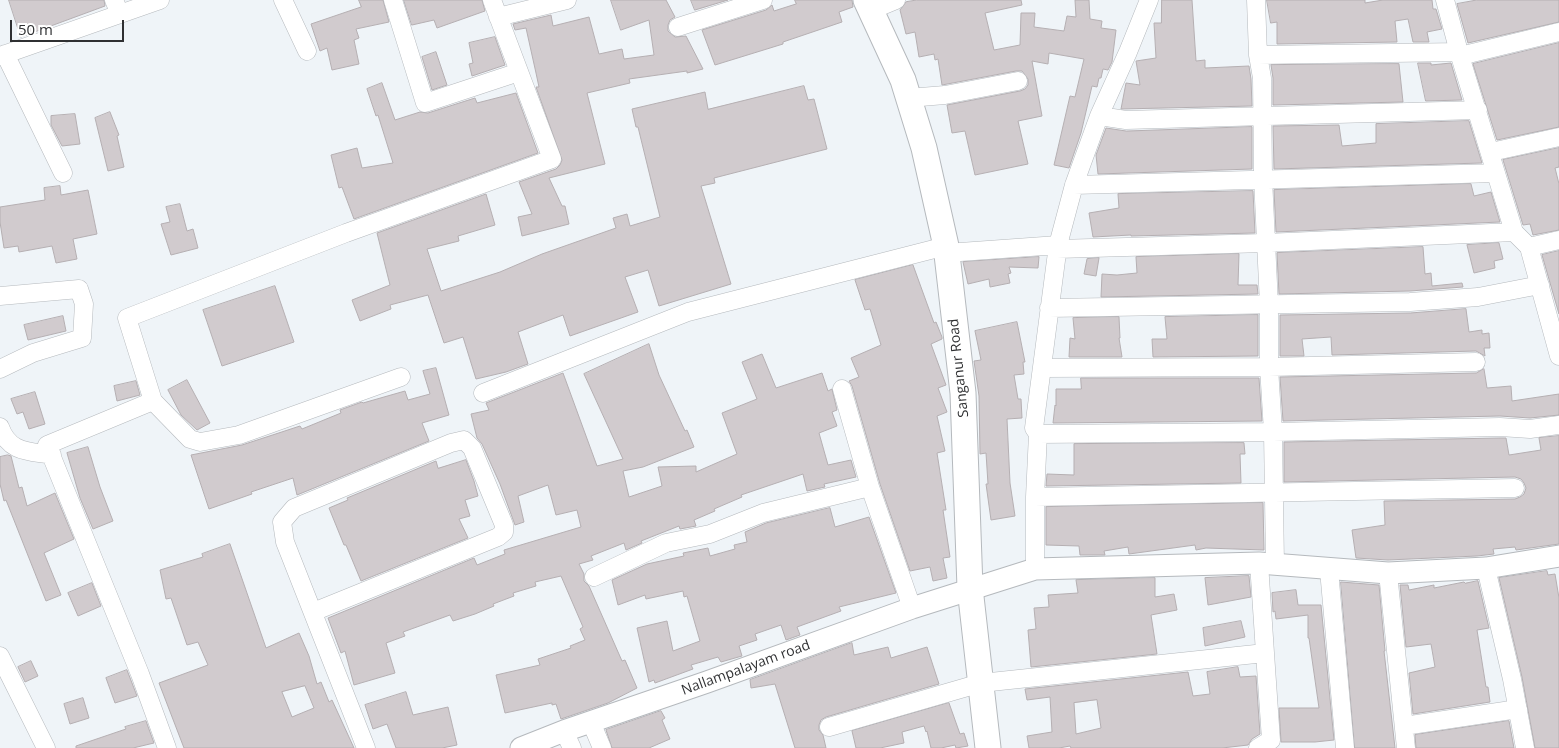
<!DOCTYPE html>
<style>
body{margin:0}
#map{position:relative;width:1559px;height:748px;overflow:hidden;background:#eff4f8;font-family:"Open Sans",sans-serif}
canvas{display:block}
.scale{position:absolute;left:10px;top:20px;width:114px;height:22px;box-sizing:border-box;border:2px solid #2f3032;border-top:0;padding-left:6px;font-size:15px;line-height:18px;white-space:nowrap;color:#2f3032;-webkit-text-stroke:4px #fff;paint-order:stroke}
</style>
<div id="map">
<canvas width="1559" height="748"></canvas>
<div class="scale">50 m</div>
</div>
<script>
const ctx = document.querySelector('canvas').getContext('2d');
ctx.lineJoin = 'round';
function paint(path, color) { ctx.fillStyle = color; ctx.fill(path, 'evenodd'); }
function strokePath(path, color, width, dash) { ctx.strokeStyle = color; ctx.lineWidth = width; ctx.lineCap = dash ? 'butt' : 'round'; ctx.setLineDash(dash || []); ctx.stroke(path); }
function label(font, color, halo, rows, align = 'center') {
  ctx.font = font + ' "Open Sans",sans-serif'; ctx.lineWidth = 5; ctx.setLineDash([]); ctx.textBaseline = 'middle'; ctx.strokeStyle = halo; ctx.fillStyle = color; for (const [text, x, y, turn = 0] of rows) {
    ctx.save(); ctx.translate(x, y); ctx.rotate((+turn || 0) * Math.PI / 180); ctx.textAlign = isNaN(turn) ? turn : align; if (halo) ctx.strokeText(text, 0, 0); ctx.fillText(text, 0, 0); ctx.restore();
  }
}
const building = new Path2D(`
 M9 0H104L105 6 21 37Z
 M359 0H383L389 22 356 29 359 38 354 40 359 64 332 70 327 48 320 51 311 24 361 7Z
 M404 0H482L485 11 437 28 434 20 412 25Z
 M611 0H666L675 17 670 20 668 25V31L675 37 686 36 703 69 687 73V71L629 79 630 83 587 93 605 164 549 178 562 206H565L569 224 522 236 518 217 532 214 519 182 556 169 560 165 562 160 536 87H539L536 73 526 28 515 30 513 24 551 15 553 26 589 17 599 54 622 49 624 59 654 55 649 20 621 30Z
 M691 0H728L695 10Z
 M795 0H852L853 7 839 12 842 22 783 42V44L715 65 702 30 766 10 772 5 774 11 796 4Z
 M917 0H1021L1022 5 985 13 994 50 1020 45 1021 13H1035L1034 27 1064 31 1067 16 1076 17 1075 0H1089L1090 19 1102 21 1101 28 1116 30 1112 62 1108 70 1103 69 1101 78H1099L1097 87 1092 86 1081 133 1069 168 1054 165 1070 96 1075 97 1084 59 1049 53 1048 64 1032 61 1042 116 1018 121 1028 164 975 175 965 131 952 133 947 105 1020 91 1025 89 1028 85V79L1022 71H1016L942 85 938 59 935 60 934 54 919 57 915 32 906 34 900 10 906 2Z
 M1162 0H1192L1196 61 1205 60V68L1249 66 1251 79 1252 106 1121 109 1126 83 1140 85 1136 61 1156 58 1154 23H1161Z
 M1267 0H1365V3L1383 0H1432L1433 9H1436L1442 29 1427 32 1429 42H1413L1408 19 1395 21 1397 42 1277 44V22L1271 23Z
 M1477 0H1559V22L1468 43 1457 4Z
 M495 37 505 65 472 76 469 64 473 63 469 43Z
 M1559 43V127L1497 140 1473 64Z
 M436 52 447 85 432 90 422 57Z
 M1418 63H1431V65L1451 63 1462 100 1426 101Z
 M1399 64 1403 102 1273 105V78L1271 65Z
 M382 83 395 120 420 112 428 113 475 98 477 103 516 93 538 153 354 219 342 187 339 188 331 155 357 148 362 168 393 163 378 115 376 116 367 89Z
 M804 86 808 100 814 99 827 149 714 178 715 183 701 186 731 284 659 306 648 270 625 277 638 312 570 336 563 315 518 332 528 364 506 372 476 379 463 337 444 343 428 295 390 305 391 309 360 321 352 300 390 285 377 233 486 194 495 225 458 236 459 241 427 249 441 291 500 272 542 254 616 228 613 218 627 214 630 226 660 217 638 127H636L632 109 705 92 708 109Z
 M110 112 119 135 117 136 124 167 108 171 95 118Z
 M75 114 80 144 62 146 51 125V116Z
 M1469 121 1482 163 1274 169 1273 126 1339 125 1342 146 1376 143V124Z
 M1252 127V169L1098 174 1096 155 1106 128 1126 131Z
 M1559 148V167L1555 168 1559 184V230L1533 235 1530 224 1523 225 1503 160Z
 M1471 184 1474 196 1491 192 1500 222 1276 232 1274 190Z
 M60 186 61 195 88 190 97 234 73 239 77 259 56 263 52 246 19 252 18 246 4 248 0 222V207L45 200 44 188Z
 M1253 191 1255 233 1131 236V235L1093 237 1089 213 1119 208 1118 194Z
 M180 204 187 231 193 229 198 248 171 255 161 224 170 222 166 207Z
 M1499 243 1503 259 1494 261 1495 268 1474 273 1467 245Z
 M1423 247 1425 274 1431 273 1432 286 1462 283 1463 287 1410 291 1279 294 1277 253Z
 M1559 251V314L1542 255Z
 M1239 254 1238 285H1257L1258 294 1101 297 1102 274 1117 275 1137 273 1136 257Z
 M1039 257 1038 268 1009 267 1011 273 1008 274 1010 283 990 287 989 279 968 284 963 262Z
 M1099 258 1096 276 1084 274 1087 259Z
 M913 265 934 323 936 322 942 337V339L931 344 946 385 938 388 947 412 937 416 945 451 937 453 946 510H943L950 557 943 558 947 578 933 581 930 567 910 571 880 484 852 386 849 381 859 377 851 358 881 345 870 309 865 310 855 280Z
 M275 286 294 342 222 366 203 310Z
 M1466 309 1469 332 1482 330V334L1489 333 1490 348H1484L1485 356 1476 351 1332 355 1331 337 1302 339 1304 356H1280V315L1410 313Z
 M1258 315V356L1153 357 1152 339H1167L1165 317Z
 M63 316 66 331 28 340 24 325Z
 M1119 317 1120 338H1119L1122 357H1069L1070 338 1075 339 1073 318Z
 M1017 322 1025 362H1023L1024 374 1014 375 1018 399H1021L1022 418 1007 419 1010 483 1015 516 991 520 986 484H988L986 453 980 454 979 396 974 361 981 360 975 331Z
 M649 344 659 375 685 431 687 430 694 447 643 467 623 471 629 497 662 486 658 467 696 466V472L737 454 722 413 757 399 742 362 762 354 776 388 822 373 828 391 832 389 837 410 832 412 837 426 819 433 828 465 851 460 856 477 824 484 825 487 807 491 803 474 741 495 742 497 714 509 715 511 694 520 696 526 680 529 679 526 641 541 642 543 626 550 624 543 591 556 593 560 579 564 584 574V581L589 586 622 661 625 660 637 688 608 703 561 719 556 704 552 705V703L505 713 496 675 540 665 538 659 571 648 570 646 585 640 580 629 583 627 561 576 535 582 536 586 513 593 514 596 493 604 494 606 475 614 453 621 450 615 403 632 405 636 386 643 395 673 354 685 345 651 341 653 328 618 474 558 477 565 505 554 504 550 581 527 577 510 556 515 548 485 518 496 524 522 515 525 500 484 482 444 477 438 471 414 489 410 486 403 563 373 597 466 623 459 584 374Z
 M436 368 449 415 422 423 429 441 297 495 293 478 251 492 252 494 209 509 191 455 242 445 300 426 302 429 341 413 340 410 362 402 363 403 405 391 408 400 430 394 423 371Z
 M1484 369 1487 388 1511 386 1512 401 1559 394V415L1530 418 1500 416 1283 421 1280 377 1476 373Z
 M1081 378H1259L1262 421 1053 423 1055 405 1056 406V389H1081Z
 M187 380 210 423 197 430 181 415 168 390Z
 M136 381 140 395 117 401 114 386Z
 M35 392 45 424 29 429 23 412 17 414 11 399Z
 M1559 436V544L1516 550 1515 547 1493 549 1494 554 1477 556 1388 560 1356 558 1352 530 1385 525 1384 501 1515 499 1520 497 1524 494 1526 488 1524 483 1521 479 1515 477 1284 482V442L1500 438H1506L1509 455 1541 450 1539 438Z
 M1244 443 1245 454H1240L1241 483 1046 486 1047 474 1074 475V444Z
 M88 447 100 487 113 521 93 529 80 498 67 453Z
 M8 455 11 456 19 488 22 487 27 506 55 493 74 539 44 553 61 595 46 601 6 500 4 501 0 484V457Z
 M466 460 474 481 478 496 465 500 470 516 459 519 468 538 361 581 346 545H344L329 508 348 500 347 498 436 461 438 468Z
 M1263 503 1264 550 1206 548 1196 550 1195 545 1129 554 1128 547 1104 551 1105 555H1080L1079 546 1046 545V507Z
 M830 508 835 527 869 517 896 593 839 607 841 611 797 627 800 635 786 640 781 625 755 634 757 640 739 646 742 656 721 662 718 657 691 665 693 669 655 683 654 680 649 682 637 628 667 621 673 651 700 641 687 596 684 597 683 591 646 599 645 595 618 605 612 580 647 564 684 556 683 553 708 548 710 556 735 549 734 545 747 542 745 532 766 523Z
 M230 544 266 648 299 633 309 656 317 684 321 682 329 702 332 700 354 748H184L159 683 208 665 198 642 187 645 171 598 166 599 160 570 203 557 202 554ZM305 686 314 708 292 717 282 692Z
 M1547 571 1548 575 1555 574 1559 598V748H1535L1522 677 1499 578Z
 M1249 576 1251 597 1208 605 1205 578Z
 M1155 578V597L1174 594 1177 610 1151 615 1157 654 1031 667 1028 630 1036 629 1034 608 1049 607 1048 595 1078 593 1076 580Z
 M1478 581 1489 628 1477 630 1486 687H1488L1490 702 1413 714 1409 673 1435 667 1431 644 1406 647 1400 585H1408L1409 590 1434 585V588L1464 582 1465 583Z
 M1341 582 1379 585 1385 651H1384L1395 748H1355Z
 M92 583 101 606 78 616 68 593Z
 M1296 590 1298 605H1321L1334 740 1315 742H1281L1279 708H1319L1309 638H1308V615L1276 619 1275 611 1273 612 1272 593Z
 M1241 621 1245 637 1205 646 1203 628Z
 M852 643 854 655 888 647 891 658 927 647 939 684 826 717 821 720 819 725V730L823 735 826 748H795L775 684 751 688 750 680Z
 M31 661 38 676 25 682 18 667Z
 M1238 667 1240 677 1256 676 1260 734 1252 739 1248 745 1222 748H1071L1070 746 1059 748H1029L1027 736 1052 732 1050 697 1027 700 1025 689 1188 672 1193 696 1210 694 1207 672ZM1097 700 1101 728 1076 734 1074 703Z
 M127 670 137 696 115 703 106 678Z
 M406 692 413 715 448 707 457 745 442 748H396L387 724 373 729 365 705Z
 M83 698 89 718 70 724 64 704Z
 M949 703 960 734 964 733 968 746 956 748 955 745 941 748H931L927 731 926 732 924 726 902 732 904 743 880 748H856L852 731Z
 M661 711 665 718 662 720 670 739 649 748H612L606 730Z
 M146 721 154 743 133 748H76V746L126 729 125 727Z
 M1509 721 1514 748H1416L1415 735Z`);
paint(building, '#d1cbce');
strokePath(building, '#b5afb2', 1);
const minor = new Path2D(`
 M114 0 120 14
 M283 0 307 51
 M393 0 425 103 519 72
 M1256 0 1258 55 1262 78 1263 178 1269 305V367L1273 432 1275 565
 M1445 0 1460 56 1514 232 1529 247 1559 356
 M872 10 896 0
 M498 17 567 0
 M678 27 763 0
 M5 54 63 173
 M1258 55 1459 52
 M0 56 160 0
 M1460 56 1559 32
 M908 98 945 95 1018 81
 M1099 116 1126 120 1478 110
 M1491 152 1559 137
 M1074 185 1496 173
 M1529 247 1559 240
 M1057 249 1265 243 1514 232
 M946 253 1058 245
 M0 296 79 289 84 304 82 338 33 353 0 369
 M1049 308 1410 302 1478 297 1540 285
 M1042 368 1269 367 1476 362
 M842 389 870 487 912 608
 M483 393 688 312 946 246
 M153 401 190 439 200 442 239 435 401 377
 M0 427C9 453 29 451 52 455
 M1038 434 1273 432 1500 427 1530 429 1559 425
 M1035 497 1515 488
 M1486 568 1512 679 1525 748
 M1035 569V497L1038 434 1034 428 1058 245 1074 185 1099 116 1128 52 1149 0
 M1329 570 1345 748
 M1388 573 1406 748
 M594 577 666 543 710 534 763 513 870 487
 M313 612 498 537 504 532V525L472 448 464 440 451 443 294 508 282 522 285 542 366 748
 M0 656 46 748
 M591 722 602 748
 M1404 726 1518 709
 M829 727 981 683 1265 653 1259 563
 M564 731 572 748
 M167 748 140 674 47 445 153 401 127 318 346 233 552 159 492 0
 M1258 748 1271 740 1265 653`);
const tertiary = new Path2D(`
 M521 748 564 731 707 682 912 608 1035 569 1259 563 1388 573 1486 568 1559 556`);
const secondary = new Path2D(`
 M866 0 903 80 924 148 946 246 963 393 970 588 988 748`);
strokePath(minor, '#b5b9bd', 19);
strokePath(tertiary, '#b5b9bd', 23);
strokePath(secondary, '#b5b9bd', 27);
strokePath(minor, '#fff', 18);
strokePath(tertiary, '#fff', 21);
strokePath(secondary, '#fff', 25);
label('14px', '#2f3032', '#fff', [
 ["Sanganur Road",959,368,-96],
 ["Nallampalayam road",746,668,-20]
]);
</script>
